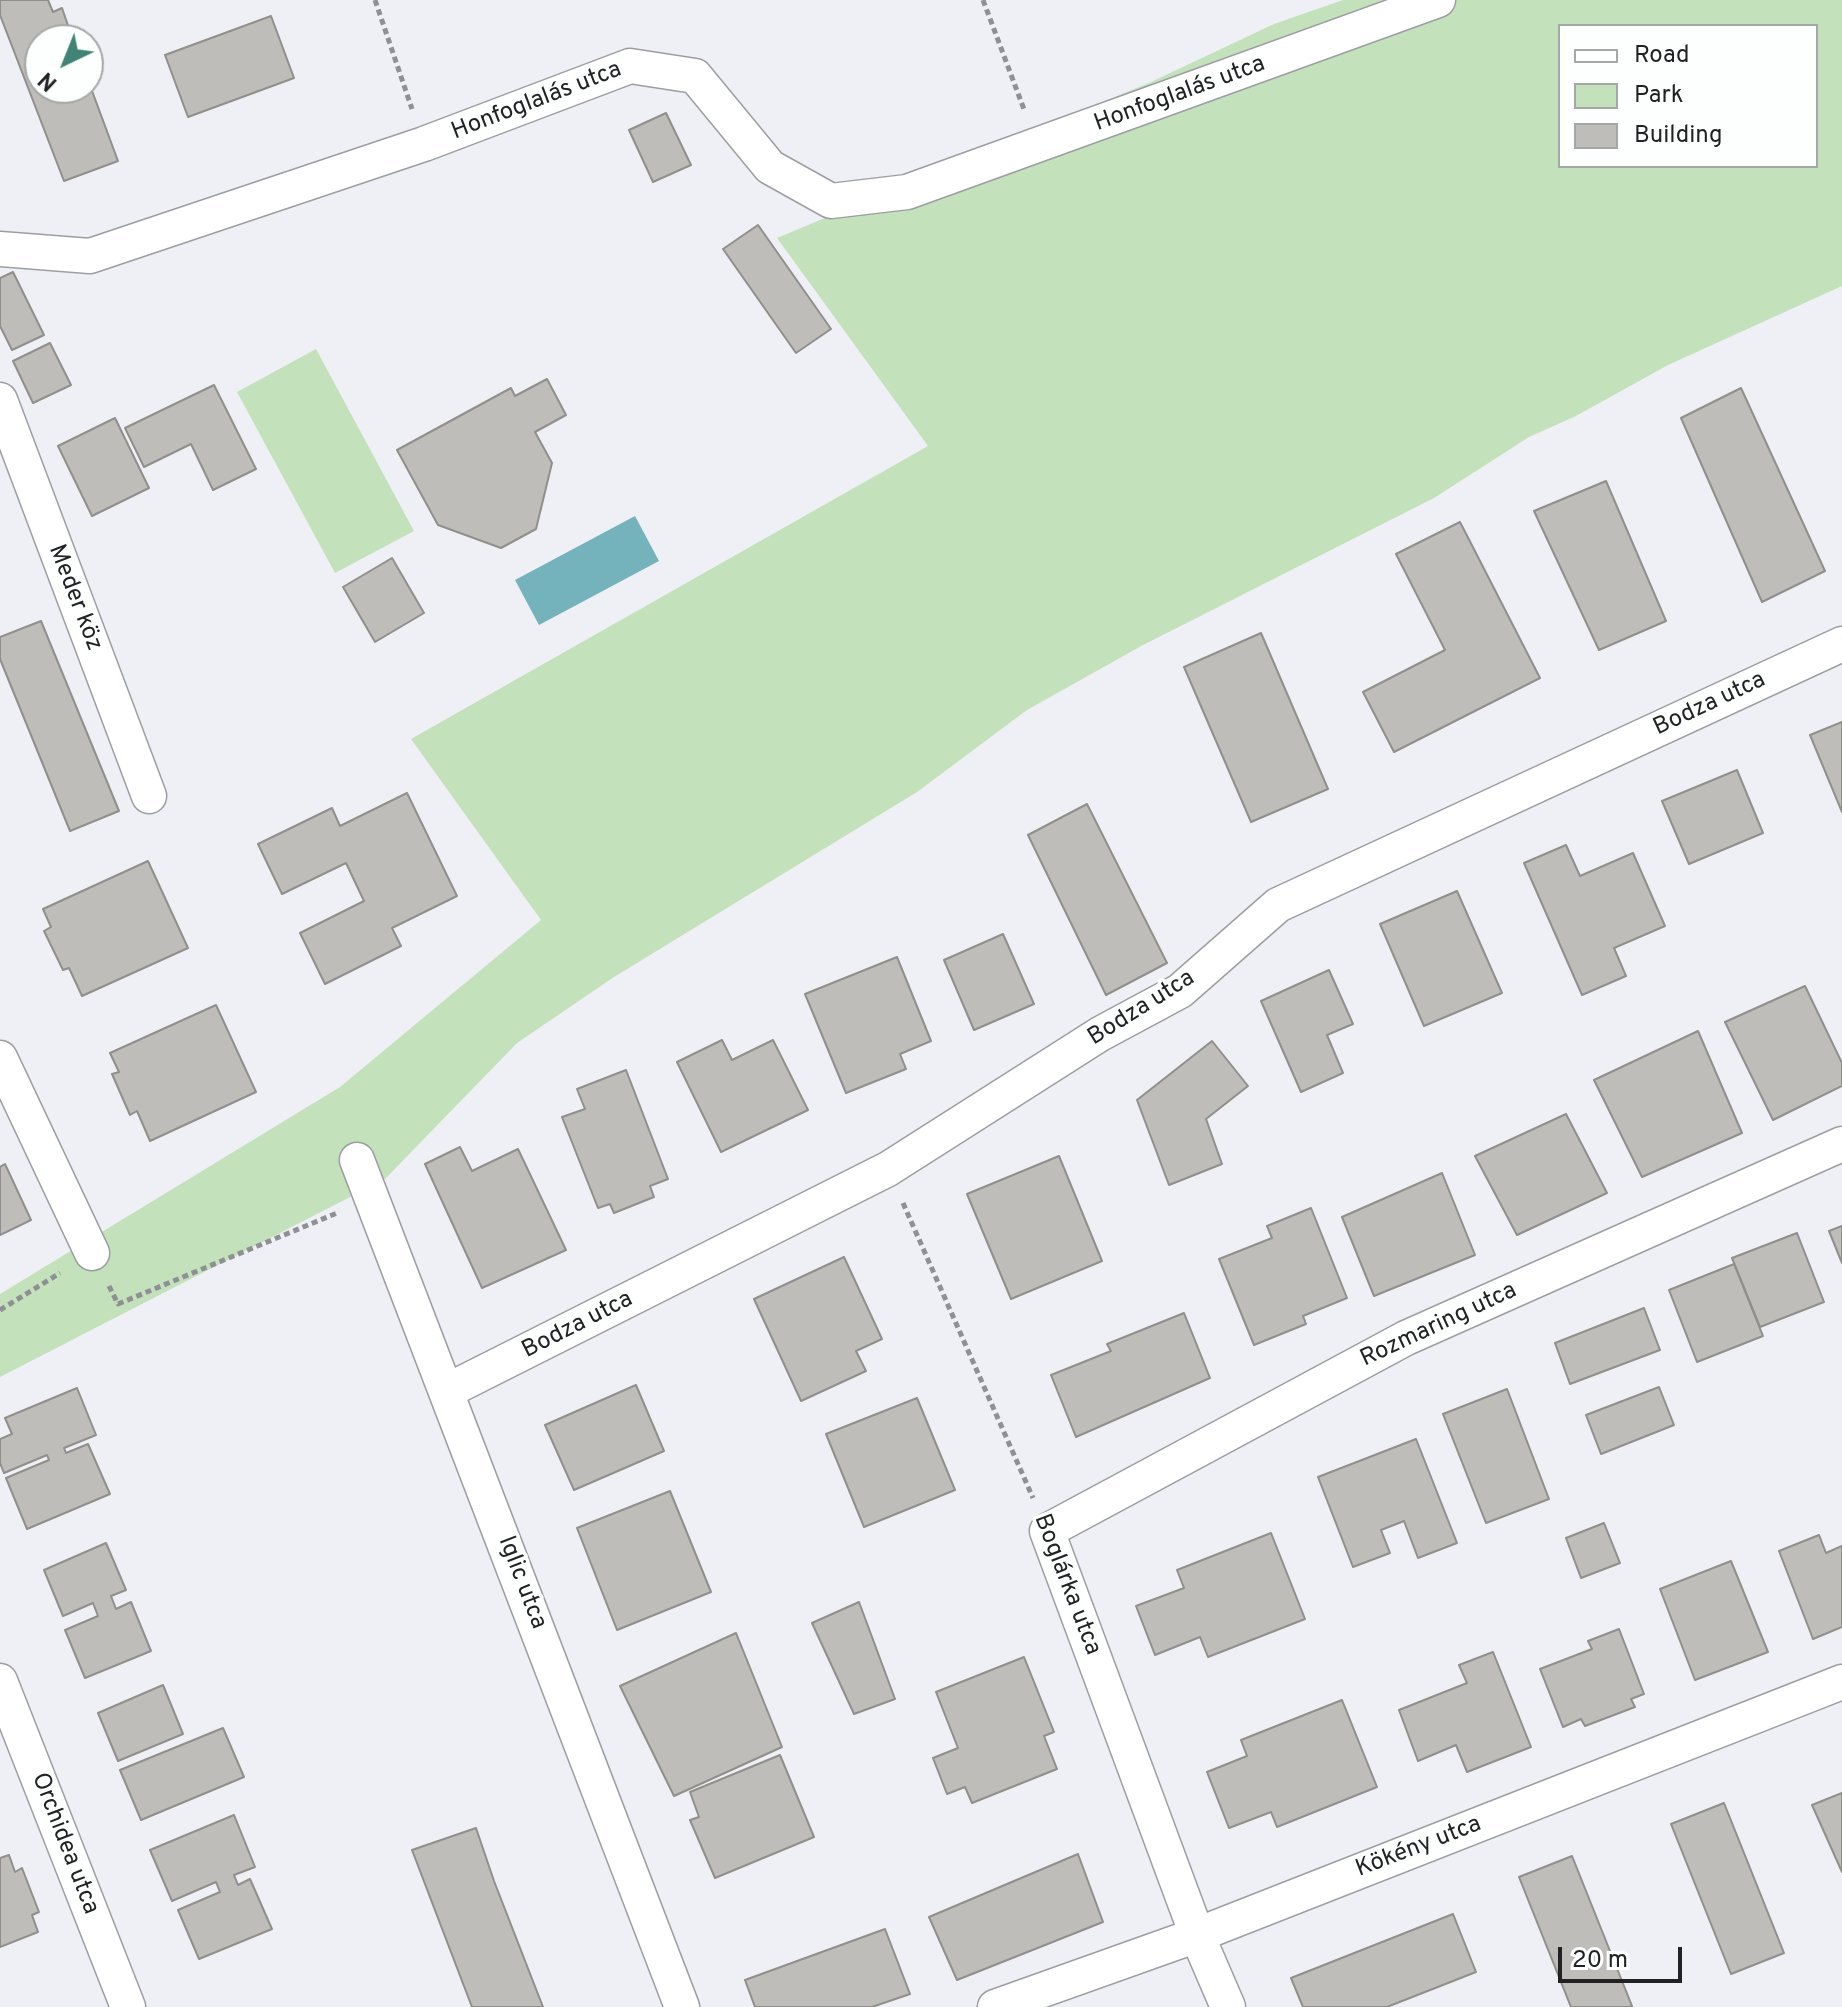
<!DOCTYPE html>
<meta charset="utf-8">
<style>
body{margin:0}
#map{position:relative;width:1842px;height:2007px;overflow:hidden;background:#eef0f5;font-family:Overpass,sans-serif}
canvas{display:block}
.legend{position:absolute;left:1558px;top:24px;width:260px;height:144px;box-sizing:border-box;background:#fdfefe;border:2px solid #a5a6a7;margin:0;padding:10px 14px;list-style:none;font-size:24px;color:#222224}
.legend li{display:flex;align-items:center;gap:16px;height:40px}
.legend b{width:40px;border:2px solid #a5a6a7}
.north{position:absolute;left:24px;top:24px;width:80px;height:80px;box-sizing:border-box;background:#fdfefe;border:2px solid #a5a6a7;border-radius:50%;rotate:223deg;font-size:22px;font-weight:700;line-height:32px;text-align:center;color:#222224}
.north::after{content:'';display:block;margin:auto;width:28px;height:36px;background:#418477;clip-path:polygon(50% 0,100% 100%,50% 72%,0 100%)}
.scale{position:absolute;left:1558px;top:1947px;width:124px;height:36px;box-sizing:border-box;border:4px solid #222224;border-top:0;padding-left:10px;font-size:24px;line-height:28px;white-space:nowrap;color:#222224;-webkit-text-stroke:6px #fdfefe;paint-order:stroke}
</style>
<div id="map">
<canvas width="1842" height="2007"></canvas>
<ul class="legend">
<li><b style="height:10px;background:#fff"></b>Road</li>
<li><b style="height:22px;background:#c3e1bb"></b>Park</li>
<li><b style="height:22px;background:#bfbdb9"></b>Building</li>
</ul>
<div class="north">N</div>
<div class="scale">20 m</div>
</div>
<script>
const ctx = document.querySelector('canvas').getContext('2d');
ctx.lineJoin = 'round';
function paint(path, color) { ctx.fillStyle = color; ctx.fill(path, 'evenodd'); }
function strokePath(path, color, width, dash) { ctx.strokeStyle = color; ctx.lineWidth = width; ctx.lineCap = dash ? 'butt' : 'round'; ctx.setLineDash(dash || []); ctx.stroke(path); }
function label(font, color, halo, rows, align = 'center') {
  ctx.font = font + ' Overpass,sans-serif'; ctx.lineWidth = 7; ctx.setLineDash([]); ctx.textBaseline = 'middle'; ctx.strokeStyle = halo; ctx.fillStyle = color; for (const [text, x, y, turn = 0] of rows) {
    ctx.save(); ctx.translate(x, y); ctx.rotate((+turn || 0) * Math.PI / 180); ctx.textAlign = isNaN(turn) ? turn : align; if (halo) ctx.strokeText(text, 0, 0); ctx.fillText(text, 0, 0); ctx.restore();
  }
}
paint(new Path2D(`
 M1343 0H1842V286L1668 365 1576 416 1529 437 1434 498 1143 645 1027 710 917 792 614 977 517 1043 385 1179 0 1377V1294L340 1087 541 920 411 739 928 446 777 238 1151 82 1274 24ZM1560 26H1816V166H1560Z
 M316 349 414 531 335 573 237 392Z`), '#c3e1bb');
paint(new Path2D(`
 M635 516 659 561 539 625 515 580Z`), '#74b3bc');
const building = new Path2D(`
 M0 0H48L53 12 62 8 73 40H40V88H88V80L118 161 64 181 0 15Z
 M271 16 294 78 188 117 165 55Z
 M666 113 691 165 653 182 629 130Z
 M758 225 831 329 796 353 723 249Z
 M13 272 44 335 12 350 0 326V278Z
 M50 343 71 385 33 403 13 361Z
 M547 379 566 415 535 432 552 463 536 529 501 548 438 525 397 450 511 388 515 396Z
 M214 385 256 469 213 490 191 444 144 467 125 428Z
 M1741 388 1825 571 1762 602 1681 418Z
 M115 418 149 488 92 516 58 446Z
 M1606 481 1666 621 1599 650 1534 511Z
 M1460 522 1540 678 1394 752 1363 692 1445 650 1396 554Z
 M392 558 424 613 375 642 343 587Z
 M41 621 119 811 70 831 0 659V637Z
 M1261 633 1328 789 1251 822 1184 667Z
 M1842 722V812L1810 735Z
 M1737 770 1763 833 1689 864 1662 801Z
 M407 793 457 896 392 928 401 946 325 984 300 933 364 901 346 863 282 894 258 844 332 808 340 826Z
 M1087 804 1167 963 1106 995 1028 835Z
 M1566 845 1580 876 1633 853 1665 926 1614 948 1626 976 1582 995 1524 863Z
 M148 861 188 948 82 996 69 968 63 970 44 931 51 927 43 909Z
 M1457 891 1502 993 1424 1026 1380 924Z
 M1003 934 1034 1004 974 1030 944 960Z
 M897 957 931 1041 900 1054 906 1069 846 1093 805 994Z
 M1329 970 1353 1024 1327 1035 1343 1073 1301 1092 1261 1001Z
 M1805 986 1842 1063V1086L1773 1120 1725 1022Z
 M216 1005 256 1092 150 1141 137 1111 130 1115 112 1074 119 1072 110 1053Z
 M1698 1031 1742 1133 1642 1177 1594 1080Z
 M722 1040 732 1060 773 1040 808 1110 721 1152 677 1062Z
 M1212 1041 1248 1086 1206 1119 1222 1164 1169 1185 1137 1100Z
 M626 1070 668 1179 650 1186 654 1197 614 1213 610 1204 598 1208 562 1117 585 1109 577 1089Z
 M1566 1114 1607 1193 1517 1235 1475 1156Z
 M460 1147 472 1171 518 1149 566 1250 482 1288 425 1164Z
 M1059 1156 1102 1261 1011 1299 967 1194Z
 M5 1164 31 1220 0 1235V1167Z
 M1442 1173 1475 1255 1374 1296 1342 1217Z
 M1311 1208 1347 1298 1303 1316 1306 1324 1254 1345 1219 1259 1272 1238 1267 1226Z
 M1842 1226V1263L1829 1231Z
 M1797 1233 1824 1302 1760 1327 1732 1258Z
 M844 1257 882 1339 856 1351 866 1371 801 1401 754 1299Z
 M1734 1264 1763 1336 1697 1362 1669 1290Z
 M1644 1308 1660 1350 1570 1384 1555 1343Z
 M1184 1313 1210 1378 1076 1437 1051 1375 1111 1351 1107 1344Z
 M636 1385 664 1451 574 1490 545 1425Z
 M1659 1387 1674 1425 1601 1454 1586 1415Z
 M77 1388 96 1435 64 1448 66 1453 88 1444 110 1494 27 1529 6 1478 49 1460 47 1455 4 1473 0 1463V1439L12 1434 5 1418Z
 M1507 1389 1549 1499 1486 1523 1443 1414Z
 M917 1398 955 1490 864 1527 826 1434Z
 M1416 1439 1457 1543 1418 1558 1404 1521 1381 1530 1390 1553 1353 1567 1318 1477Z
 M670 1491 711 1592 617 1630 577 1528Z
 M1604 1523 1620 1563 1581 1578 1566 1538Z
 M1271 1533 1305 1619 1208 1657 1200 1637 1155 1655 1136 1606 1184 1588 1177 1570Z
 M1819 1535 1826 1553 1842 1546V1627L1813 1639 1779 1551Z
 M106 1543 126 1590 111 1596 116 1609 131 1602 151 1651 85 1678 65 1630 98 1616 93 1603 63 1616 44 1570Z
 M1731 1561 1768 1652 1695 1680 1660 1589Z
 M859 1602 895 1699 854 1714 812 1623Z
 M1619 1629 1644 1694 1631 1699 1635 1707 1585 1726 1581 1719 1563 1727 1540 1669 1592 1649 1588 1641Z
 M736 1633 782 1747 674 1796 620 1686Z
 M1493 1652 1531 1747 1467 1772 1456 1745 1418 1761 1399 1710 1467 1683 1459 1665Z
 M1024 1657 1054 1732 1044 1736 1057 1769 972 1803 965 1787 947 1794 933 1758 958 1748 936 1692Z
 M163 1685 183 1734 118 1761 98 1713Z
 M1342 1700 1377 1787 1277 1827 1271 1812 1229 1828 1207 1772 1247 1756 1241 1740Z
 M223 1728 244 1777 141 1820 120 1770Z
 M780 1755 814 1837 715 1878 690 1820 699 1817 690 1792Z
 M1842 1793V1872L1812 1805Z
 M1724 1803 1784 1953 1731 1974 1671 1824Z
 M234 1815 255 1867 234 1875 238 1885 250 1879 272 1929 199 1959 178 1910 220 1892 216 1882 172 1901 150 1850Z
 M476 1828 494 1881 543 2007H472L412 1850Z
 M1078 1854 1103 1922 957 1980 929 1917Z
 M9 1855 15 1872 22 1868 39 1912 32 1915 38 1932 0 1947V1858Z
 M1572 1856 1632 2006 1629 2007H1571L1519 1877Z
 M1453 1914 1476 1972 1387 2007H1303L1291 1978Z
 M885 1929 910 1994 872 2007H755L745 1980Z`);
paint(building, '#bfbdb9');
strokePath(building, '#918f8b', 2);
const street = new Path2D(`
 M0 249 90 256 424 144 630 66 695 76 770 167 831 201 907 192 1438 0
 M0 400 149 796
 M0 1058 92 1253
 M357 1160 682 2007
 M447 1391 888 1169 1100 1034 1180 991 1278 905 1842 644
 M0 1681 128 2007
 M995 2007 1197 1935 1842 1682
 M1228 2007 1197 1935 1047 1531 1406 1338 1842 1144`);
strokePath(street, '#9c9ea2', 37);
strokePath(new Path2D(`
 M375 0 412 109
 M983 0 1025 112
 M903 1203 1033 1498
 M109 1286 118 1304 337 1213
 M0 1310 60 1273`), '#8f9094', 5, [6, 4]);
strokePath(street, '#fff', 34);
label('24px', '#222224', '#fdfefe', [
 ["Honfoglalás utca",1180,95,-20],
 ["Honfoglalás utca",537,102,-21],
 ["Meder köz",74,598,69],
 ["Bodza utca",1710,705,-25],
 ["Bodza utca",1142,1009,-32],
 ["Bodza utca",578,1326,-27],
 ["Rozmaring utca",1439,1326,-25],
 ["Iglic utca",521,1583,69],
 ["Boglárka utca",1066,1585,69],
 ["Orchidea utca",64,1844,69],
 ["Kökény utca",1419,1848,-21]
]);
</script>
